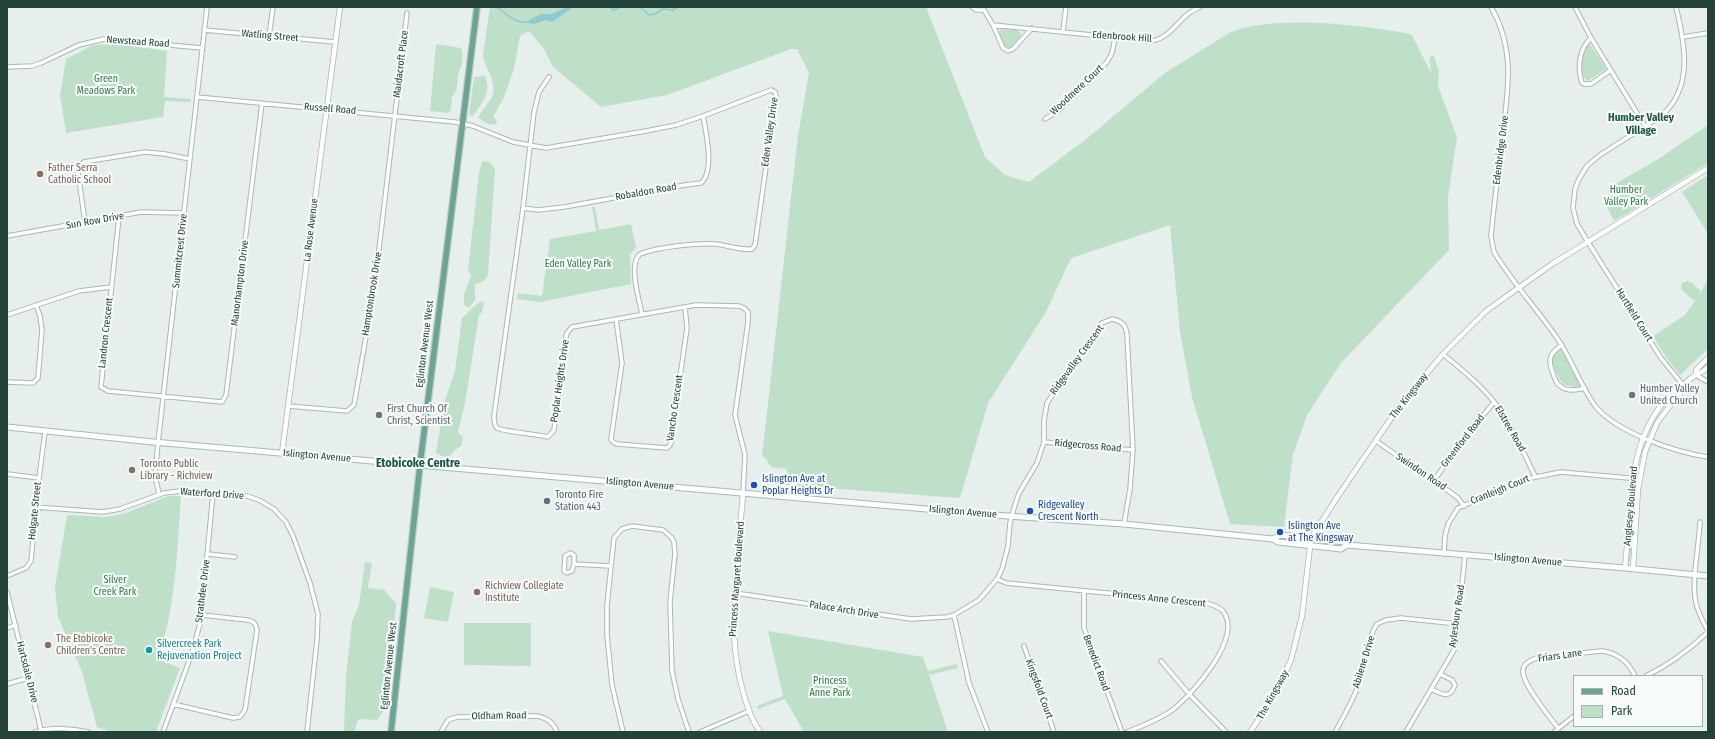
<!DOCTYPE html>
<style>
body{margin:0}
#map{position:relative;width:1715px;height:739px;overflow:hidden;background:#e6efeb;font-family:"Fira Sans Condensed",sans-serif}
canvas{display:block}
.frame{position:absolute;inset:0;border:8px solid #24423a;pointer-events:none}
.legend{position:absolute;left:1573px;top:675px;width:130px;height:52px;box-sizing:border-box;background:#f7fbf9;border:1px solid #a3b1ad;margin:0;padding:5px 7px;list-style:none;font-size:12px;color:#24423a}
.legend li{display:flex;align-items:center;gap:8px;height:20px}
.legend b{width:20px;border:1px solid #a3b1ad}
</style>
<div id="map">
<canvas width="1715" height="739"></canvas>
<div class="frame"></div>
<ul class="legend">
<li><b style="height:5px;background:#6aa596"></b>Road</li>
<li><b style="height:11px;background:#bfe0c8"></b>Park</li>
</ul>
</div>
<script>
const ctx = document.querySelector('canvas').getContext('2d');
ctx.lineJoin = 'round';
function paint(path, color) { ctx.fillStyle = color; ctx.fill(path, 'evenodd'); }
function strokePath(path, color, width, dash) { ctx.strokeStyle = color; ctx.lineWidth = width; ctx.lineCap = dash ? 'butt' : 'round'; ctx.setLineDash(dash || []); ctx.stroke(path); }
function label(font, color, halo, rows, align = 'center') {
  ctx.font = font + ' "Fira Sans Condensed",sans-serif'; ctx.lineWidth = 4; ctx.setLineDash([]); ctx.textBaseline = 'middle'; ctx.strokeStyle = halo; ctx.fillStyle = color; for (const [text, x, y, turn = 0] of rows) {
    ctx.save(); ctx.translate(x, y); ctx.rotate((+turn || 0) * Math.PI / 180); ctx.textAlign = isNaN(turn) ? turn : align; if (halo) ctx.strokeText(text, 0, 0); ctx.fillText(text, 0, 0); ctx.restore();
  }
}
paint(new Path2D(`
 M490 7H926L985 157 1005 175 1029 182 1085 140 1165 73 1229 33C1274 14 1362 25 1411 34L1432 74 1429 60 1431 56H1434L1439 72 1438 86 1457 137 1448 197 1449 250 1341 363 1307 415 1293 454 1284 527 1230 524 1192 397 1180 332 1170 225 1071 258 1046 312 988 403 960 498 786 485 787 469 771 467 765 458 762 456 798 135 809 73 797 49H791L667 95 601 107 553 67 544 49 529 31 520 36 514 69 504 97 493 117 497 120 496 124 490 125 478 118C482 110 488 104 492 97 498 82 485 69 483 55Z
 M1003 29 1017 30 1021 33 1020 38 1009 48 1004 46 998 34 1000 30Z
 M1589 43 1606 69 1588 81 1586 80C1579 71 1580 51 1589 43Z
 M119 44 167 51 164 97 191 99 190 102 165 101 163 117 66 133 60 95 66 59 93 45Z
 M436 44 461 48C463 54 463 61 461 67 460 70 458 74 458 77 457 85 458 91 452 97L451 110 447 113 430 111Z
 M485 76C492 92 482 103 473 116L469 115 474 77Z
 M1708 125V163L1614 221 1605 203 1611 186 1657 160Z
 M485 161 489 162 495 169 488 275C485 281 482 283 475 284V300L469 308 464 305V294L471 276 468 270 479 172 482 162Z
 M1708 175V234L1682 192Z
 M592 207H595L599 230 631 224 636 247 630 255 631 284 540 302 517 299 518 293 542 296 550 239 596 231Z
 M1687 281 1692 283 1700 290 1699 295 1708 281V349L1680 375 1665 356 1653 336 1685 315 1697 298 1694 301 1681 289 1682 283Z
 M482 301 484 303 482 312 479 315 465 403 458 432 463 438 461 446 455 450 449 457 442 456 436 453 444 403 455 371 462 318C469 312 474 305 482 301Z
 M1562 348 1581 386 1576 387 1564 385C1558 377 1542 352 1562 348Z
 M1636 482 1637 483 1630 561H1628L1634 483Z
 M168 496H181C177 552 176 605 158 659L180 668 156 732H111L97 727 82 672 58 617 55 587 67 515 107 517 126 513Z
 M365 562 372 563 368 588 384 590 396 603 387 706 377 720 361 719 358 720 354 732H344L346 676 352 622 359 605Z
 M430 587 454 592 448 622 424 618Z
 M464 623H531V666L464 665Z
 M768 631 923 657 928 671 957 664 958 668 929 675 948 732H804L785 699 758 709 757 706 783 696Z`), '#bfe0c8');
paint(new Path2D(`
 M567 7 572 8 552 22 546 20 534 24 529 23V20L541 14H551Z`), '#8ec9d4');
strokePath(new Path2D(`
 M497 7C509 16 515 24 530 22
 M609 7 614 10 620 7
 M640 7 649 15 655 14 663 9 673 10 678 7`), '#8ec9d4', 1.5);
const minor = new Path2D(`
 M972 7 976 10H984
 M1491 7C1517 52 1507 93 1502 141 1498 173 1494 204 1491 236L1494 252C1512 282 1537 309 1557 338 1572 359 1580 386 1596 407 1618 433 1675 452 1708 457
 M1575 7 1591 38 1645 126
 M1676 7C1685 44 1694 88 1661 116L1600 155 1587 166 1579 179 1575 189 1573 208 1577 224 1591 247 1661 358 1683 385
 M984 10 993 25 1003 48 1008 51 1013 49 1032 28
 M993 25 1151 41C1173 38 1180 14 1200 7
 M204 30 335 42
 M1063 31 1066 7
 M269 36 273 7
 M1683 37 1708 33
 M1591 38C1579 49 1577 67 1582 83L1584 84H1591L1611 70
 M7 67 32 66 41 63 79 45 104 39 202 48
 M549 77 539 92 534 112 523 208 494 416C494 420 494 425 497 428 501 431 540 435 548 437L554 430 566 337 567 333 572 327 696 305 739 306 744 308 748 312V322L735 415 745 455 743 493
 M197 97 455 122 473 126 513 142 546 148 646 131 676 125 703 116 771 90 775 92 776 96 755 245 752 249C743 251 726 245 715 244 697 243 657 247 640 254 628 264 639 299 642 314
 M1045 119 1058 111 1107 62 1112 53 1115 38
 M523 208 538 210 564 207 685 185 701 183C715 171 706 132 703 116
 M119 217 101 387 108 391 222 402 226 395 262 103
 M85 222 78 173 79 166 84 162 145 152 165 154 190 159
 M7 236 141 212 184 213
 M7 315 79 291 111 287
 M616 319 622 363 611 439 613 442 617 444 667 448C674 443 672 434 673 426L687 328 685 307
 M1562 345C1550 353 1547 359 1553 373 1554 377 1556 383 1560 386 1567 392 1578 390 1585 388
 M1443 354C1461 369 1480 384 1495 403 1512 425 1523 452 1535 476
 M1696 375 1708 382
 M7 382 33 383 38 378 42 330 40 316 36 305
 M288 406 347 411 354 405 374 291 407 13
 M1376 441 1450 492 1458 498 1464 506
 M1044 442 1133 450
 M7 474 39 478
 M1434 481 1452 454 1494 402
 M159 494 155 476 158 443 207 7
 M35 507 103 512 120 509 164 493 182 491 247 496 259 500 274 509 286 522 293 536 310 583 318 614 317 640 307 732
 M1700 522C1699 547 1691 580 1696 603 1698 613 1703 622 1708 631
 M208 554 235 557
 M1444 554 1445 536 1448 524 1458 508 1526 479 1561 472 1640 479
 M574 564 572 571 567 573 564 571 565 556 570 553 574 555V564L610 566
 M7 576 26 568 31 561 39 478 45 432
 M997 579 1006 583 1207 603C1213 605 1219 607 1223 611 1244 638 1191 696 1171 711 1158 720 1142 726 1127 732
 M1084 591V628L1122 732
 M7 592 41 730
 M735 593 911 619 947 617 954 615 979 600 997 579 1002 569 1008 546 1010 523 1014 508 1019 493 1037 463 1044 442V421L1047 403 1096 331 1102 323 1112 319C1122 321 1126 325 1127 335L1133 450 1130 489 1124 524
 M954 615 969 683 988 732
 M7 628 16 625
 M1024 646 1054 732
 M1161 661 1189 694 1226 732
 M1646 676C1669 665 1690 649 1708 632
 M7 684 28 678
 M1431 689C1442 694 1450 700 1455 685L1452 680 1440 674
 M173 704 233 718 240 717 245 710 257 630C256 624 254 621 247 620L202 615
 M1558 728C1550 717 1521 683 1523 670 1524 662 1532 660 1539 657L1602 651C1618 653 1628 661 1635 676
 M35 732C51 727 72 728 88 732
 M163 732 192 653 201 620 213 493
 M441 732 448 720 457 717 537 716C547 718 553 722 557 732
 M623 732 612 685 607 635V605L614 538 622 529 632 526 663 530 672 538 674 542 675 554 670 602 672 671 678 699 689 732
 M700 732 749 711
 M1335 732C1344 716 1354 699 1360 681 1365 664 1367 639 1377 624L1386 620 1401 618 1458 624
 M1406 732 1454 650 1458 624 1465 555
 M1554 732 1574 716`);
const tertiary = new Path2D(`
 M1696 375V370L1708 358
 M282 453 340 7
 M743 493C738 566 722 640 749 710 751 718 756 725 760 732
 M1625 568C1632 507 1625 437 1674 391 1676 389 1679 388 1681 387 1686 383 1690 378 1696 375 1700 373 1704 371 1708 367
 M1633 569 1638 489 1645 452 1657 423 1668 408 1680 394 1682 390 1681 387
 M1250 732 1272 700 1291 660 1302 616 1311 538 1340 493 1396 411 1417 385 1443 354 1486 311 1552 264 1708 168`);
const secondary = new Path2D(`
 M7 427 153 442 1007 516 1124 524 1273 539 1278 542 1341 549 1347 545
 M1273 539 1280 535 1344 542 1347 545 1625 568 1708 576`);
const primary = new Path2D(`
 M391 732 420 465 477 7`);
strokePath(minor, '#a8b8b2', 5.5);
strokePath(tertiary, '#a8b8b2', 6);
strokePath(secondary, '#a4bbb3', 7);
strokePath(primary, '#c2cac8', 8);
strokePath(minor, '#fff', 3.5);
strokePath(tertiary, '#fff', 4.5);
strokePath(secondary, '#fff', 5);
strokePath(primary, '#6aa596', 5.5);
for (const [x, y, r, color] of [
 [40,174,4,"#8d6e63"],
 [1632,395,4,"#6b7280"],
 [379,415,4,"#6b7280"],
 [132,470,4,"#8d6e63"],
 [754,485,4,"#1a4fb4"],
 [547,501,4,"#5c6f8a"],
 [1030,511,4,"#1a4fb4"],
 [1280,532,4,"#1a4fb4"],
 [477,592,4,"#8d6e63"],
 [48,645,4,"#8d6e63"],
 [149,650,4,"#0f9aa8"]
]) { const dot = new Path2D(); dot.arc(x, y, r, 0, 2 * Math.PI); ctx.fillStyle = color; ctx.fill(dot); strokePath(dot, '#f7fbf9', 1.5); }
label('10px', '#24423a', '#f7fbf9', [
 ["Watling Street",270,36,5],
 ["Edenbrook Hill",1122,37,4],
 ["Newstead Road",138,42,4],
 ["Maidacroft Place",401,64,-83],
 ["Woodmere Court",1077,90,-43],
 ["Russell Road",330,109,5],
 ["Eden Valley Drive",770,132,-82],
 ["Edenbridge Drive",1501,150,-83],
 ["Robaldon Road",646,192,-10],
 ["Sun Row Drive",95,221,-10],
 ["La Rose Avenue",311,230,-83],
 ["Summitcrest Drive",180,251,-84],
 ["Manorhampton Drive",240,283,-83],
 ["Hamptonbrook Drive",372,294,-81],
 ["Hartfield Court",1634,315,58],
 ["Landron Crescent",106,333,-84],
 ["Eglinton Avenue West",425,344,-83],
 ["Ridgevalley Crescent",1077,360,-54],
 ["Poplar Heights Drive",560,381,-82],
 ["The Kingsway",1409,396,-52],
 ["Vancho Crescent",675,408,-82],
 ["Elstree Road",1510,429,60],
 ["Greenford Road",1463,441,-52],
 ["Ridgecross Road",1088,446,5],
 ["Islington Avenue",317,456,5],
 ["Swindon Road",1421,472,34],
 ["Islington Avenue",640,484,5],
 ["Cranleigh Court",1500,490,-22],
 ["Waterford Drive",212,494,4],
 ["Anglesey Boulevard",1631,506,-85],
 ["Holgate Street",35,511,-84],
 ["Islington Avenue",963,512,5],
 ["Islington Avenue",1528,560,5],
 ["Princess Margaret Boulevard",737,579,-86],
 ["Strathdee Drive",203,591,-83],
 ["Princess Anne Crescent",1159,599,6],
 ["Palace Arch Drive",844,610,9],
 ["Aylesbury Road",1457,616,-82],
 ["Friars Lane",1560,656,-8],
 ["Abilene Drive",1364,662,-73],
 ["Benedict Road",1096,663,70],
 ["Eglinton Avenue West",389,666,-84],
 ["Hartsdale Drive",27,672,76],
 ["Kingsfold Court",1039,689,70],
 ["The Kingsway",1273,695,-61],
 ["Oldham Road",499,716,-1]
]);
label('10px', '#2d7a4b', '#f7fbf9', [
 ["Green",106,79],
 ["Meadows Park",106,91],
 ["Humber",1626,190],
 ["Valley Park",1626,202],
 ["Eden Valley Park",578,264],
 ["Silver",115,580],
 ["Creek Park",115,592],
 ["Princess",830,681],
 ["Anne Park",830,693]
]);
label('10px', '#785e54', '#f7fbf9', [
 ["Father Serra",48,168],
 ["Catholic School",48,180],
 ["Toronto Public",140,464],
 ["Library - Richview",140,476],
 ["Richview Collegiate",485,586],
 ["Institute",485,598],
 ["The Etobicoke",56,639],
 ["Children's Centre",56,651]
], 'left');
label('10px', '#5b616d', '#f7fbf9', [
 ["Humber Valley",1640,389],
 ["United Church",1640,401],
 ["First Church Of",387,409],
 ["Christ, Scientist",387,421]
], 'left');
label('10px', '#164399', '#f7fbf9', [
 ["Islington Ave at",762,479],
 ["Poplar Heights Dr",762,491],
 ["Ridgevalley",1038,505],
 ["Crescent North",1038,517],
 ["Islington Ave",1288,526],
 ["at The Kingsway",1288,538]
], 'left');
label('10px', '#4e5e75', '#f7fbf9', [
 ["Toronto Fire",555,495],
 ["Station 443",555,507]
], 'left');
label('10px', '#0d838f', '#f7fbf9', [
 ["Silvercreek Park",157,644],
 ["Rejuvenation Project",157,656]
], 'left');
label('bold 11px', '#1f5548', '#f7fbf9', [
 ["Humber Valley",1641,118],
 ["Village",1641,131]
]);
label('bold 12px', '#1f5548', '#f7fbf9', [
 ["Etobicoke Centre",418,464]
]);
</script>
